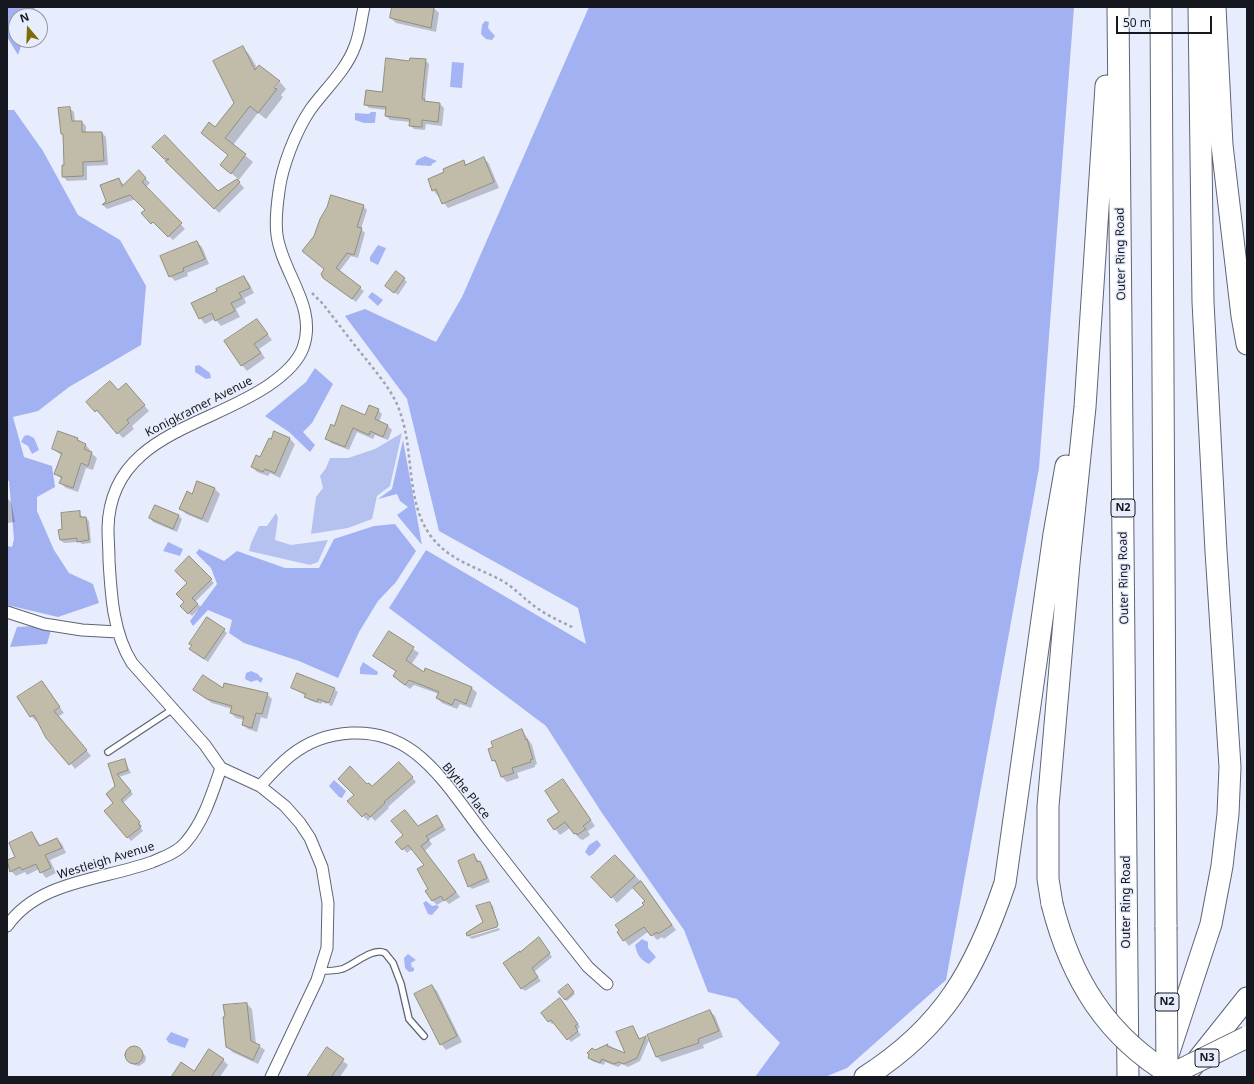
<!DOCTYPE html>
<style>
body{margin:0}
#map{position:relative;width:1254px;height:1084px;overflow:hidden;background:#e8edfd;font-family:"Noto Sans",sans-serif}
canvas{display:block}
.frame{position:absolute;inset:0;border:8px solid #16181f;pointer-events:none}
.north{position:absolute;left:8px;top:8px;width:40px;height:40px;box-sizing:border-box;background:#e8edfd;border:1px solid #9498a4;border-radius:50%;rotate:341deg;font-size:11px;font-weight:700;line-height:16px;text-align:center;color:#16181f}
.north::after{content:'';display:block;margin:auto;width:14px;height:18px;background:#7d6c05;clip-path:polygon(50% 0,100% 100%,50% 72%,0 100%)}
.scale{position:absolute;left:1116px;top:16px;width:96px;height:18px;box-sizing:border-box;border:2px solid #16181f;border-top:0;padding-left:5px;font-size:12px;line-height:14px;white-space:nowrap;color:#16181f;-webkit-text-stroke:3px #e8edfd;paint-order:stroke}
</style>
<div id="map">
<canvas width="1254" height="1084"></canvas>
<div class="frame"></div>
<div class="north">N</div>
<div class="scale">50 m</div>
</div>
<script>
const ctx = document.querySelector('canvas').getContext('2d');
ctx.lineJoin = 'round';
function paint(path, color) { ctx.fillStyle = color; ctx.fill(path, 'evenodd'); }
function strokePath(path, color, width, dash) { ctx.strokeStyle = color; ctx.lineWidth = width; ctx.lineCap = dash ? 'butt' : 'round'; ctx.setLineDash(dash || []); ctx.stroke(path); }
function label(font, color, halo, rows, align = 'center') {
  ctx.font = font + ' "Noto Sans",sans-serif'; ctx.lineWidth = 3; ctx.setLineDash([]); ctx.textBaseline = 'middle'; ctx.strokeStyle = halo; ctx.fillStyle = color; for (const [text, x, y, turn = 0] of rows) {
    ctx.save(); ctx.translate(x, y); ctx.rotate((+turn || 0) * Math.PI / 180); ctx.textAlign = isNaN(turn) ? turn : align; if (halo) ctx.strokeText(text, 0, 0); ctx.fillText(text, 0, 0); ctx.restore();
  }
}
paint(new Path2D(`
 M402 433 390 486 377 496 372 519 348 528 311 534 316 497 323 488 320 476 326 468 330 458H348L375 449Z
 M276 513 278 518 275 540 291 545 328 540 318 562 310 565 249 551 251 543 259 526H267Z`), '#b5c2f0');
paint(new Path2D(`
 M7 7H35L32 16H16V40H23L18 55 7 37Z
 M589 7H1074L1039 468 946 980 847 1068 825 1077H755L780 1043 737 999 708 992 684 930 602 813 546 726 389 608 426 550 586 644 578 608 439 531 407 399 345 316 365 309 436 342 462 297Z
 M7 110H14L43 151 78 215 120 240 146 286 141 345 69 387 38 411 13 417 24 457 52 466 55 487 37 497V511L54 550 69 573 93 584 99 603 58 617 7 605V546L12 547 14 539 9 481 7 480Z
 M315 368 333 384 312 423 303 432 315 445 310 452 289 432 265 416 306 382Z
 M403 440 422 545 397 515 408 507 400 501 397 494 378 499 392 489Z
 M395 524 416 551 396 582 378 601 359 632 338 678 299 661 244 643 229 633 232 620 208 610 193 626 190 621 217 584 211 568 196 553 199 549 224 561 237 551 285 568H319L334 539 374 526Z
 M36 626 51 630 47 644 10 647 17 627Z`), '#a1b1f1');
paint(new Path2D(`
 M485 21 489 22 488 28 495 36 492 40 486 39 481 34 482 25Z
 M452 62 464 63 462 88 450 87Z
 M371 112H376L375 123H364L355 120V113L369 114Z
 M425 156 437 161 432 164 431 166 415 165 417 160Z
 M378 245 386 248 378 265 370 261V257Z
 M372 292 383 300 378 306 368 297Z
 M199 365 210 373 211 378 206 379 195 372V366Z
 M28 435 34 438 39 450 32 454 28 446 21 442 24 436Z
 M168 542 183 549 180 556 163 551Z
 M363 662 378 672 377 675 360 674V668Z
 M251 671 258 674 260 677 263 678 261 683 257 680 251 682 245 679 246 673Z
 M334 780 346 791 342 798 339 797 329 786Z
 M597 840 601 845 593 854 589 856 585 852 589 845Z
 M426 901 432 906 437 905 439 907 432 915 428 914 423 903Z
 M642 939 648 942V948L656 957 649 964C640 960 637 954 635 945Z
 M408 954 416 960 411 963 412 968 414 967V971L409 972 405 968 404 958Z
 M171 1032 189 1039 185 1048 169 1043 166 1039Z`), '#a4b4f4');
paint(new Path2D(`
 M393 7 434 8 439 13 436 32 396 23 391 18Z
 M242 47 249 54 271 91 272 92 280 82 286 89 281 95 283 97 266 119 258 113 233 145 253 162 238 181 244 188 219 213 154 147 218 193 238 179 222 165 229 156 202 133 215 128 235 103Z
 M425 60 429 64 425 101 440 104 444 108 442 126 426 124 425 130 414 129 410 125 411 122 390 120 386 116 387 110 369 108 365 104 383 93 410 62Z
 M69 108 74 112 75 122H82L86 126V133H102L106 137 108 165 87 166V180L67 181 63 176 65 166 64 136 62 134Z
 M484 158 489 164 499 188 448 208 433 190 445 173 463 161 467 165Z
 M139 172 150 183 146 187 185 229 173 240 143 213 146 210 136 199 107 209 103 205 119 179 124 185Z
 M363 206 367 210 361 229 365 233 358 258 351 256 339 272 364 291 356 302 328 281 325 269 303 251Z
 M197 242 202 247 209 264 187 273 188 276 175 281 170 276Z
 M244 278 249 283 254 293 244 298 246 303 236 309 240 317 221 326 215 319 205 324 200 318Z
 M404 279 407 282 398 295 386 286Z
 M257 320 272 340 259 349 265 358 247 371 242 365Z
 M131 390 149 411 132 426 134 429 123 438 88 402Z
 M378 410 382 414 379 422 388 426 392 430 388 440 375 435 373 439 357 432 349 450 331 443 327 438 334 427Z
 M77 439 85 444 90 450V452L97 458 93 470 86 468 78 492 66 488 60 483 62 479 55 474 62 456 53 449Z
 M290 439 295 444 280 478 270 473 268 476 257 472 252 467Z
 M215 489 220 494 208 523 186 514 181 509Z
 M7 498 11 502 15 522 7 523Z
 M155 506 179 516 182 519 177 532 153 522 150 518Z
 M79 512 83 518H86L89 521 91 543 82 544 79 542 64 543 60 540 63 530Z
 M189 558 214 583 195 602 201 607 192 616 181 606 185 602 188 583Z
 M224 630 227 633 208 662 194 652Z
 M389 633 419 653 411 665 424 674 426 669 472 688 477 693 471 708 460 704 457 709 442 703 437 698 439 694 414 685 410 689 399 681 394 676 397 672 374 656Z
 M42 682 64 713 59 716 91 756 75 769 38 720 36 721 31 716Z
 M292 688 333 689 327 704 322 702 321 704 309 700 306 696Z
 M224 689 267 694 272 699 267 719 261 717 257 732 248 729 243 725 244 720 236 718 231 713 232 709 212 703 194 690Z
 M335 690 338 692 332 706 329 705Z
 M522 730 532 745 537 764 535 765V767L517 773 519 778 507 782 502 777 498 765 493 760Z
 M124 760 131 773 119 777 133 794 123 803 142 826 140 827 143 831 131 841 106 811 114 804 116 787 109 764Z
 M404 768 416 782 388 807 389 808 375 821 371 817 368 821 349 801 367 785 372 787Z
 M563 780 595 826 588 831 590 835 583 840 580 839 570 828 560 835 548 820 560 812Z
 M437 816 446 830 429 840 432 844 425 851 460 897 449 904 445 900 437 905 433 901 426 891 430 889 425 865 412 849 407 853 397 842Z
 M32 833 41 846 57 839 62 844 66 853 50 860 56 873 46 878 39 869 27 875 25 872 16 876 11 871 7 861 17 857Z
 M473 855 483 865 490 882 472 889 469 886Z
 M621 861 646 887 676 930 664 939 662 937 657 940 649 931 629 946 618 932 645 906 646 901 634 887 617 903 612 897Z
 M489 903 493 906 498 926 472 934 469 937 467 933 484 923Z
 M499 928 500 930 472 939 469 937Z
 M542 942 552 957 534 972 541 981 525 991 522 988Z
 M568 985 575 994 567 1001 559 992Z
 M432 986 437 991 462 1042 446 1050 441 1044Z
 M560 999 580 1027 577 1030 581 1035 571 1042 554 1023 552 1024 549 1021Z
 M247 1004 252 1009 256 1044 265 1050 258 1064 232 1052 227 1046Z
 M710 1011 715 1016 723 1037 703 1045 704 1048 662 1062 657 1057 648 1036Z
 M633 1027 640 1039 646 1037 649 1040 640 1061 628 1067 622 1064 618 1067 605 1062 604 1065 592 1061 589 1058 595 1051 608 1045 627 1055Z
 M133 1047 140 1049 146 1057 145 1062 139 1066 134 1065 127 1057 129 1050Z
 M327 1048 348 1065 340 1077H308Z
 M223 1060 228 1065 220 1077H176L194 1072Z`), '#0003');
const building = new Path2D(`
 M392 7H434L431 28 390 18Z
 M243 46 255 70 259 65 280 81 274 88 277 89 258 113 250 106 225 138 246 154 231 174 220 165 228 155 201 133 209 122 215 127 234 103 213 61Z
 M386 58 409 61 410 58 426 59 422 99H425L424 101 440 103 438 122 422 120V127L409 126 410 119 385 116 386 107 364 105 366 90 382 92Z
 M70 107 72 121H82V132H102L104 161 83 162V176L62 177V165H64L63 134H61L58 108Z
 M165 135 218 191 237 179 240 182 214 209 165 161 169 159H164L152 147Z
 M484 157 494 182 442 204 436 189 432 191 428 179 444 172 443 169 464 160 465 165Z
 M139 170 146 178 142 182 182 223 168 237 153 222 151 224 141 213 145 210 130 195 102 205 106 201 100 185 119 178 122 186Z
 M331 195 364 205 357 227 362 228 354 255 347 253 336 268 361 287 352 299 323 278 321 274 324 269 302 251 314 236 320 219 327 207Z
 M197 241 205 259 183 268 184 271 169 277 160 256Z
 M396 271 405 278 394 293 385 286Z
 M244 276 250 288 239 293 242 298 231 303 235 311 215 321 212 313 199 319 191 303 217 291 216 289Z
 M257 319 268 334 254 344 261 353 241 366 224 341Z
 M110 381 118 390 126 383 145 405 127 420 129 423 117 434 97 410 95 412 86 402Z
 M342 405 365 415 369 405 379 409 375 419 388 425 383 437 370 431 369 435 353 428 345 447 325 439 331 424 334 426Z
 M58 431 78 438 77 440 86 444 84 449 92 452 88 466 81 463 73 488 59 483 62 477 54 474 62 453 52 449Z
 M274 431 290 438 275 473 265 469 263 472 251 467 256 455 260 457 269 438 271 439Z
 M197 481 215 488 202 519 179 509 187 491 192 494Z
 M155 505 179 515 173 529 149 518Z
 M80 511V517H86L89 540 77 542V538L60 540 58 530 62 529 61 513Z
 M189 556 212 579 192 598 198 604 188 614 180 606 184 602 176 594 187 583 175 571Z
 M207 617 225 629 204 659 189 649 192 645 189 644Z
 M389 631 414 647 406 660 424 672 425 668 472 687 466 704 455 699 452 705 436 698 439 692 409 680 405 685 393 676 396 671 373 656Z
 M297 673 335 688 329 703 318 699 317 702 304 697 306 694 291 688Z
 M203 675 223 688 224 683 268 693 262 714 256 713 252 728 242 725 244 717 230 713 232 706 207 699 193 690Z
 M42 681 60 707 54 711 87 750 69 765 46 738 34 715 30 717 17 697Z
 M522 729 526 740 527 739 533 759 530 760 531 762 512 768 514 773 501 777 495 760 492 761 488 749 493 747 491 742Z
 M125 759 128 770 117 774 131 791 121 800 140 822 138 824 141 827 127 838 104 811 113 803 106 794 115 786 108 764Z
 M399 762 413 777 384 802 385 803 370 817 366 813 362 817 347 801 354 795 338 779 350 766 367 784 369 783 372 786Z
 M563 779 591 820 583 826 586 829 577 835 576 833 574 834 565 822 554 830 547 820 559 812 545 791Z
 M405 810 418 826 437 815 443 826 426 836 429 840 421 846 456 892 444 901 441 896 432 901 425 891 428 889 417 869 424 865 408 845 402 850 395 842 403 835 391 821Z
 M32 832 39 846 57 838 62 848 45 855 51 868 40 873 36 864 22 870 20 867 10 872 7 860 15 857 9 843Z
 M474 854 477 862 480 861 487 878 468 887 458 861Z
 M615 855 635 876 611 898 591 877Z
 M641 881 672 925 658 934 657 932 651 936 644 927 623 941 617 932 619 930 615 925 644 905 642 903 645 901 633 888Z
 M490 902 498 924 497 927 467 936 466 933 483 922 476 906Z
 M539 937 550 953 532 968 538 977 521 989 503 963 520 951V952Z
 M568 984 574 992 565 1000 558 992Z
 M432 985 457 1036 440 1045 414 994Z
 M560 998 578 1024 575 1026 578 1031 567 1040 551 1020 548 1022 541 1013Z
 M247 1003 251 1041 260 1045 253 1060 226 1047 223 1017 225 1016 223 1005Z
 M710 1010 719 1031 698 1039 699 1043 656 1057 647 1035Z
 M633 1026 639 1039 646 1036 637 1058 624 1064 619 1062 614 1064 602 1059 600 1063 588 1058 589 1054 587 1053 592 1048 595 1050 608 1044 607 1046 625 1053 616 1032Z
 M125 1055a9 9 0 1 1 18 0a9 9 0 1 1-18 0Z
 M327 1047 344 1059 331 1077H307Z
 M209 1049 224 1059 211 1077H171L181 1062 194 1071Z`);
paint(building, '#c0bca9');
strokePath(building, '#928e7b', 1);
const lane = new Path2D(`
 M108 752 173 709
 M320 971C327 971 335 971 342 969 354 965 372 947 385 953L393 963 401 984 409 1019 424 1036`);
const street = new Path2D(`
 M7 612 44 624 82 630 118 632
 M260 786C269 776 279 765 290 756 325 728 377 724 414 752 443 774 464 809 487 838 520 881 554 924 588 967L607 984
 M7 926C39 880 103 880 152 862 164 857 178 852 186 842 204 821 212 794 221 768
 M271 1077 317 980 327 948 328 903 322 867 310 838 300 823 285 806 260 786 221 768 205 745 132 663C113 633 111 595 109 560 109 549 108 539 108 528 110 435 208 427 269 385 282 376 297 364 303 348 318 307 282 273 277 235 275 221 277 205 279 191 282 166 296 131 310 110 325 89 346 71 355 46 360 34 361 19 364 7`);
const highway = new Path2D(`
 M1118 7 1128 1077
 M1161 7 1166 927
 M1215 7 1222 145 1242 316 1247 344
 M1052 904 1048 879V806L1069 563 1085 407 1106 86
 M1168 1055 1211 924 1222 866 1228 814 1230 767 1216 551 1203 302 1199 7
 M1192 1067 1247 998
 M865 1077C944 1027 976 969 1005 883L1054 534 1066 466`);
strokePath(lane, '#5f6475', 8);
strokePath(street, '#5f6475', 13);
strokePath(highway, '#5f6475', 23);
strokePath(new Path2D(`
 M312 293 323 304C337 322 351 341 366 359 379 376 395 394 401 415 414 454 406 501 430 535 448 560 476 567 501 580 515 588 524 599 537 608 548 616 562 622 574 628`), '#a0a3b0', 2.5, [3, 3]);
strokePath(lane, '#fff', 5.5);
strokePath(street, '#fff', 11);
strokePath(highway, '#fff', 21);
const highwayBridge = new Path2D(`
 M1052 904C1071 979 1107 1038 1175 1077
 M1166 927 1167 1077
 M1166 1077 1247 1037`);
strokePath(highwayBridge, '#5f6475', 23, []);
strokePath(highwayBridge, '#fff', 21);
for (const [x, y, w] of [
 [1123,508,24],
 [1167,1002,24],
 [1207,1058,24]
]) { const box = new Path2D(); box.roundRect(x - w / 2, y - 9, w, 18, 3); ctx.fillStyle = '#e8edfd'; ctx.fill(box); strokePath(box, '#16181f', 1); }
label('bold 11px', '#16181f', null, [
 ["N2",1123,508],
 ["N2",1167,1002],
 ["N3",1207,1058]
]);
label('12px', '#16181f', '#e8edfd', [
 ["Outer Ring Road",1121,254,-91],
 ["Konigkramer Avenue",199,407,-27],
 ["Outer Ring Road",1124,578,-91],
 ["Blythe Place",466,791,51],
 ["Westleigh Avenue",106,861,-17],
 ["Outer Ring Road",1127,902,-90]
]);
</script>
